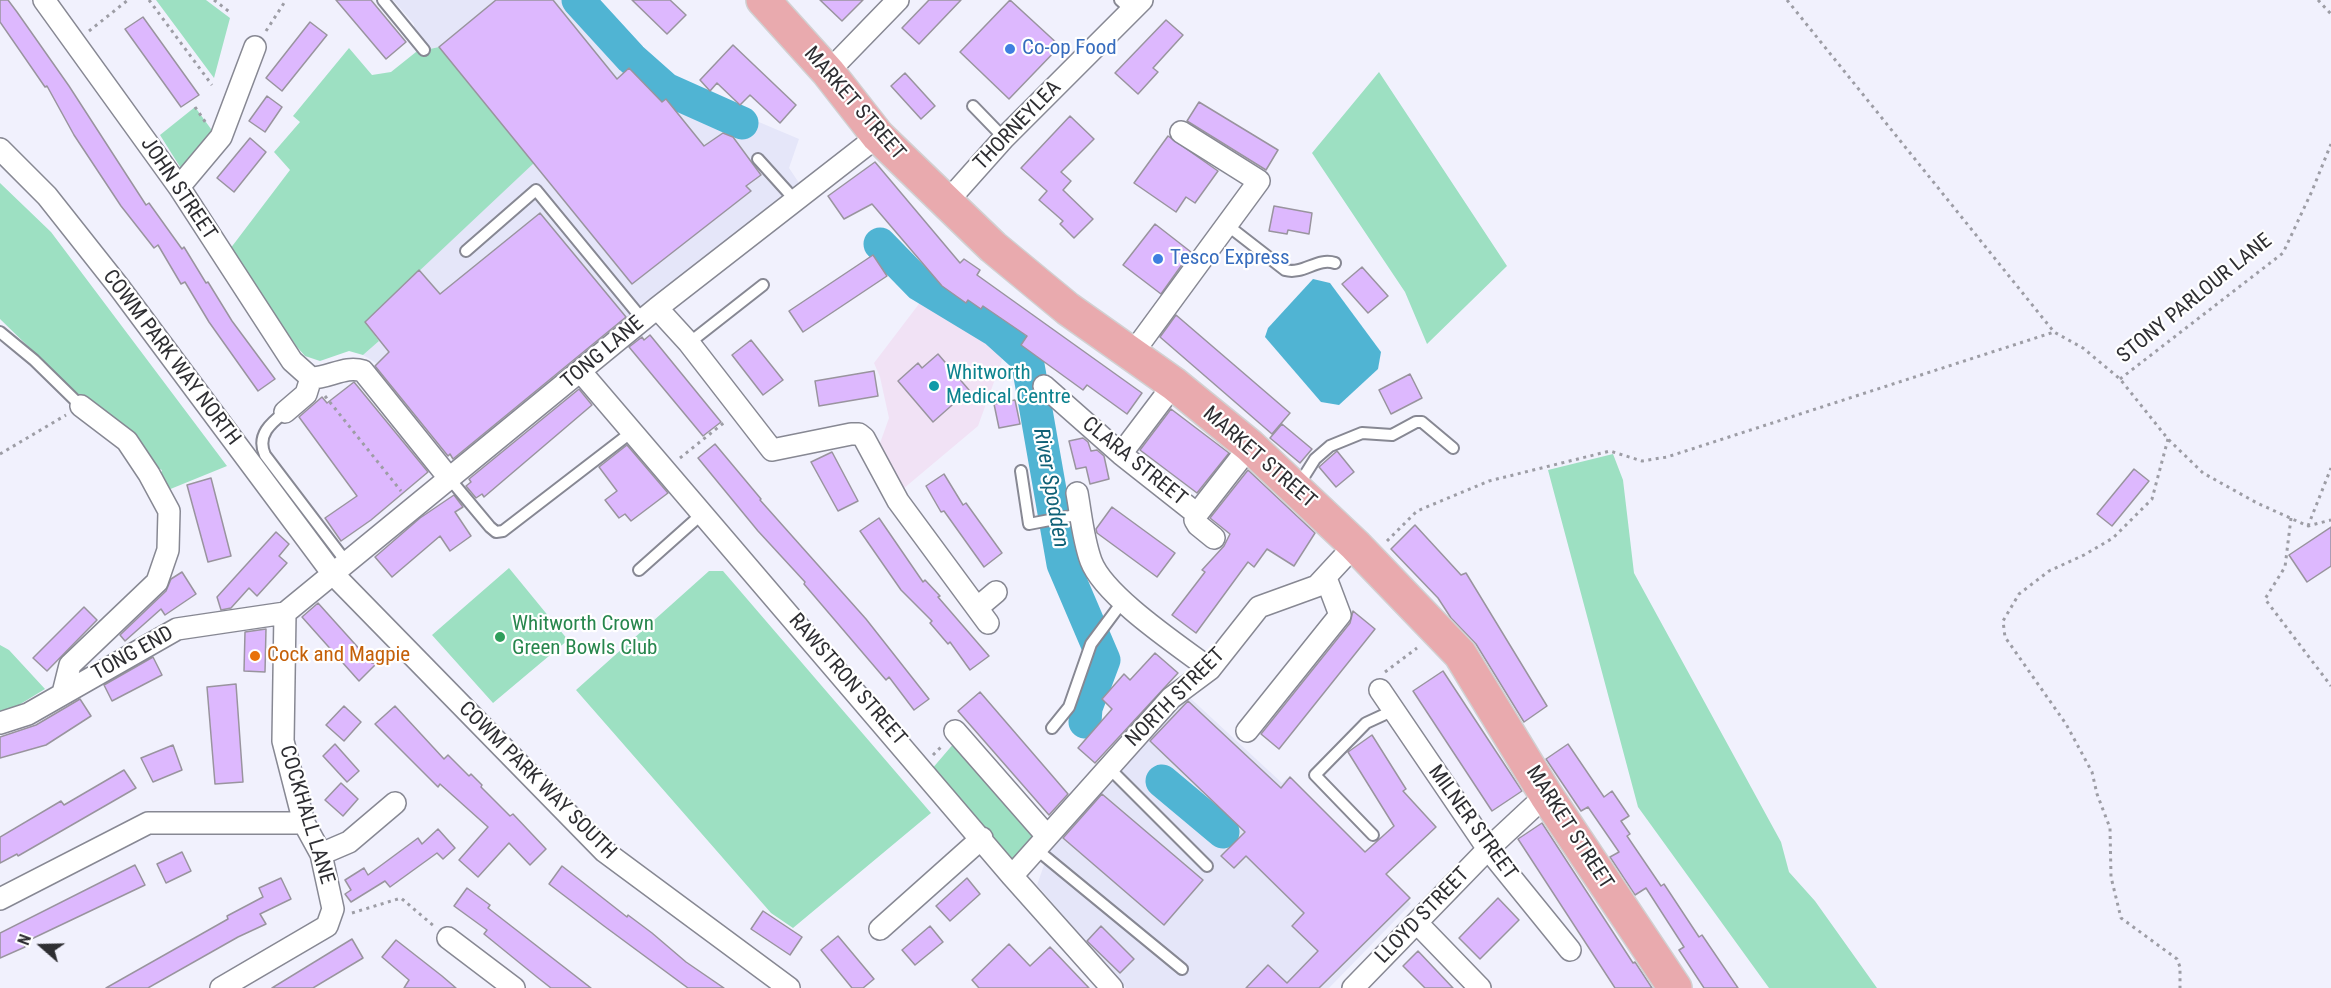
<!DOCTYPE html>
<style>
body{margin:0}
#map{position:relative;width:2331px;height:988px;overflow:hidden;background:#f1f1fd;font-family:"Roboto Condensed",sans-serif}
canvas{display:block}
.north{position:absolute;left:12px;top:916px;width:60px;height:60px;-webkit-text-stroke:4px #fff;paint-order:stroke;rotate:290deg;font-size:16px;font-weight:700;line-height:24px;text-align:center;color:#2e2e32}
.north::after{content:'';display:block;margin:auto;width:21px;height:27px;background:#2e2e32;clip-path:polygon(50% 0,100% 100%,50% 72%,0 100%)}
</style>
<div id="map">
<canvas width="2331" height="988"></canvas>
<div class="north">N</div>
</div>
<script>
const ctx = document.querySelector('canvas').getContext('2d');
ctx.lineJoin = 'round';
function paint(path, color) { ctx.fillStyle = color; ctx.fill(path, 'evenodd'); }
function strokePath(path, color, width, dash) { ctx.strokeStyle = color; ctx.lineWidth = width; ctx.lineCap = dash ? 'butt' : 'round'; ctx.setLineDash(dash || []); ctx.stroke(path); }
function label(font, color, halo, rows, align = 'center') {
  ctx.font = font + ' "Roboto Condensed",sans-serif'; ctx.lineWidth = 4.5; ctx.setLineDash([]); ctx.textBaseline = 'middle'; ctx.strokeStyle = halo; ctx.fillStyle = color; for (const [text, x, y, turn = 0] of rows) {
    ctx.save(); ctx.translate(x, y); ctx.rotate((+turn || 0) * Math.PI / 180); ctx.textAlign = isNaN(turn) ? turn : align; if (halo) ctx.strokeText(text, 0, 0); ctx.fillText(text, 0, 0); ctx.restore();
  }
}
paint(new Path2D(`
 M393 0H572L629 64 665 93 685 105 741 128 747 117 799 139 789 168 799 183 454 460 376 363 363 355 379 341 365 322 419 270 439 47 416 52 414 24Z
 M1188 696 1282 783 1287 778 1290 781 1411 904 1329 988H1126L1037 885 1050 848Z`), '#e5e6f9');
paint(new Path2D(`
 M925 296 1007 346 978 426 903 489 879 446 889 418 880 377 874 363Z`), '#f1e2f5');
paint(new Path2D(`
 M156 0H206L230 18 214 78Z
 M439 47 535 162 365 322 379 341 363 355 349 351 320 361 305 356 297 347 230 249 290 170 274 152 300 122 293 116 349 48 372 75 391 72 416 52Z
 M1379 72 1507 266 1427 344 1405 292 1312 153Z
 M195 107 219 140 187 178 160 135Z
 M0 183 51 232 227 466 168 490 159 481 162 470 150 465 0 319Z
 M1613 454 1623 480 1634 573 1781 842 1789 872 1815 901 1877 988H1769L1638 807 1548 470Z
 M509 568 568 640 493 703 432 635Z
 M709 571H723L931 813 793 928 771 913 576 690Z
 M0 645 9 650 45 689 9 711 0 713Z
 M955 742 1036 836 1013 862 931 770Z`), '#9de0c2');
paint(new Path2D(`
 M1313 279 1330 283 1381 352 1378 369 1339 405 1321 402 1265 337 1268 328Z`), '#50b4d3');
strokePath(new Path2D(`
 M578 0 631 58 666 89 742 123
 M880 244 920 285 996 331 1027 359 1063 564 1104 660 1086 708 1085 722
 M1162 781 1223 832`), '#50b4d3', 33);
const building = new Path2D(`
 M0 0H8L17 12 69 86 146 205 149 203 182 249 184 247 206 283 208 282 232 321 275 379 258 391 209 322 185 282 181 284 158 245 154 248 121 206 74 135 47 86 45 87 0 22Z
 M336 0H371L406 42 386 59Z
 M496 0H553L617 79 629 68 662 102 666 99 704 146 723 133 733 137 761 175 746 186 751 191 632 284 439 47Z
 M632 0H670L686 15 667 34Z
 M820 0H863L842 21Z
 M929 0H961L919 44 902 28Z
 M1010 0 1060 46 1009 99 960 52Z
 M143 17 199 95 181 107 125 29Z
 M1166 20 1183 35 1153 68 1158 72 1138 94 1115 73Z
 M310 22 327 35 282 91 266 78Z
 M733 45 796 105 780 123 750 95 740 105 717 83 710 91 700 80Z
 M905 73 935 106 921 119 891 86Z
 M267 96 282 107 265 132 249 121Z
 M1199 102 1278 150 1266 170 1187 121Z
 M1070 116 1094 139 1061 172 1071 181 1063 190 1093 219 1074 238 1060 224 1063 221 1039 200 1047 191 1021 168Z
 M1168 136 1218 171 1195 203 1186 197 1176 212 1134 183Z
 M250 138 266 152 234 192 217 178Z
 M875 162 960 263 964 259 980 270 977 275 1142 393 1127 414 1087 385 1083 390 1021 345 1027 336 983 306 981 309 968 300 966 303 942 286 872 204 844 219 828 196Z
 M1274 206 1312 213 1309 234 1288 230 1287 234 1269 231Z
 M540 213 626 317 453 459 450 454 448 456 375 366 389 352 365 322 419 270 440 294Z
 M1155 224 1191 252 1161 294 1123 265Z
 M873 255 887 276 803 332 789 311Z
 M1362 267 1388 296 1368 313 1342 284Z
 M1176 315 1290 413 1272 434 1160 337Z
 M650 335 721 422 703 436 629 347 642 337 644 340Z
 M751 340 783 380 763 395 732 355Z
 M938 354 969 390 933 422 898 381 918 363 922 368Z
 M874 371 878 396 819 406 815 381Z
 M1410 374 1422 398 1391 414 1379 390Z
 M354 382 428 472 371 520 341 541 325 518 357 496 299 417 322 397 327 403Z
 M579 389 592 405 484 497 482 494 476 498 466 486 471 482 469 479Z
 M1015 400 1020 424 999 428 994 404Z
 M1171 409 1229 453 1197 493 1140 450Z
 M1282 424 1312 449 1300 463 1270 438Z
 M1083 438 1088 442 1091 451 1097 450 1104 456 1109 479 1090 484 1086 467 1076 469 1069 441Z
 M715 444 761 499 760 500 866 619 929 699 914 710 889 677 886 680 804 584 805 582 758 531 698 458Z
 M627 445 668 493 631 521 625 514 619 518 605 500 617 491 599 467Z
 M1337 451 1354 472 1336 487 1319 467Z
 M832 452 858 501 838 511 811 462Z
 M2134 469 2149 481 2112 526 2097 514Z
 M1248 470 1315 533 1294 566 1267 549 1254 567 1248 562 1196 633 1172 615 1205 572 1202 570 1224 546 1230 534 1210 518Z
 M944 474 963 505 966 503 1002 553 984 567 944 511 941 512 926 486Z
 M211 478 231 556 208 562 187 485Z
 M454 495 463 507 455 512 471 536 450 551 440 536 392 577 375 557 420 518Z
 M1112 507 1175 553 1157 577 1097 533 1096 529Z
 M879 518 923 582 925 580 940 596 938 597 989 656 970 670 950 642 948 644 930 623 932 621 901 590 860 531Z
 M1415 525 1461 575 1466 573 1547 706 1524 722 1476 644 1451 618 1438 598 1391 549Z
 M2331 527V566L2307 582 2289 555Z
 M276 532 289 544 279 556 287 563 257 596 249 588 231 608 221 610 217 597Z
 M182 572 196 594 165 615 161 609 125 641 120 635 166 591 171 579Z
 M318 603 372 663H377L359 681 302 617Z
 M84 607 97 620 47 671 33 658Z
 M1353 611 1375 629 1279 749 1261 734 1350 623Z
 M266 629 265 672 244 671 245 632Z
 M1155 653 1178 673 1095 763 1078 748 1112 709 1102 699 1124 674 1130 680Z
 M153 657 162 675 112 701 104 685Z
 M1443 671 1522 791 1492 811 1413 691Z
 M236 684 243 782 215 784 207 687Z
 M980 692 1068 794 1049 815 958 711Z
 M80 699 91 716 46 745 0 758V737L36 725Z
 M1188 701 1281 788 1290 777 1365 852 1394 826 1348 752 1372 735 1406 789 1403 791 1436 827 1386 874 1410 898 1319 988H1246L1268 965 1287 983 1318 951 1292 926 1304 913 1246 856 1234 868 1221 856 1245 832 1150 741Z
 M344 706 361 722 344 741 326 725Z
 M395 706 444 759 448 755 469 776 471 774 482 785 481 787 510 816 513 814 546 849 530 865 509 843 478 877 459 860 488 827 440 784 438 787 375 724Z
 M335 744 359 771 347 782 323 756Z
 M1568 744 1604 797 1612 791 1629 816 1621 821 1630 834 1627 836 1661 886 1664 884 1699 937 1702 935 1738 988H1704L1679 950 1684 947 1646 888 1635 895 1610 857 1619 852 1588 807 1581 811 1546 759Z
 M173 745 182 770 153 782 141 758Z
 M124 770 136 788 18 856 17 854 0 863V837L61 801 64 805Z
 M341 783 358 799 343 816 325 800Z
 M1102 794 1203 880 1164 925 1063 838Z
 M1542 823 1633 963 1635 962 1652 988H1615L1518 839Z
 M438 829 455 848 443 859 437 853 390 887 385 881 351 902 345 894 351 890 345 880 364 868 368 875 418 838 422 844Z
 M182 852 191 871 166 883 157 864Z
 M135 865 145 885 23 943 25 947 0 958V933Z
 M562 866 627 917 628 915 652 933 686 962 724 988H688L604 926 549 884Z
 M281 878 291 899 260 914 266 924 238 937 148 988H106L228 919 227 916 263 897 259 888Z
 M967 878 980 894 950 921 936 906Z
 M467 888 490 905 488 908 591 988H551L537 977 484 934 487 930 454 906Z
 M1498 898 1519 920 1480 959 1459 938Z
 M763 911 802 937 790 955 751 929Z
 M930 926 943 942 915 965 902 950Z
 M1101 926 1134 959 1120 973 1087 941Z
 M838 936 874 979 863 988H852L821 950Z
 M352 939 363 958 313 988H272Z
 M396 940 442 976 456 988H404L409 980 382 957Z
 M1009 944 1030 966 1050 947 1089 988H979L972 980Z
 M1418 951 1453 988H1425L1403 966Z`);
paint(building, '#ddb8fe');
strokePath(building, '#99949e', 1.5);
const lane = new Path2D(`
 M383 0 424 50
 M1120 0 1131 10
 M973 106 1004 138
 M758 159 795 200
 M1227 225 1285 270C1304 275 1317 257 1335 263
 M466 251 536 190 643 320
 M0 332 34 360 81 406
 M689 343 763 285
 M285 412C271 423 256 435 265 455L347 563
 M1021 471 1029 524 1081 514
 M449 478 490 527 496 532 503 531 633 431
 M1298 486 1315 459 1330 446 1362 433 1392 435 1416 422H1422L1453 448
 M639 570 703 513
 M1052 728 1069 707 1091 644 1123 601
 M1109 768 1207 866
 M1373 835 1315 775 1366 723 1392 711
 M1036 849 1182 969`);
const street = new Path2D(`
 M44 0 179 187 292 361 311 378
 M828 72 898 0
 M0 149 47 196 119 287 333 574 604 851 789 988
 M179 187 221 137 255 47
 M946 203 1004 138 1142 0
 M657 308 689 343 772 450 851 434H859L864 438 898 501 988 623
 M1132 354 1259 181 1181 132
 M581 372 1012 876 1112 988
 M311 378C330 378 345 365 363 371L449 478
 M1044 386 1121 454 1197 514
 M285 412 306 394 311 378
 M1121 454 1174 384
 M1077 493C1081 515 1083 539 1091 561 1104 596 1178 645 1210 669
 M1197 514 1250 446
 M1197 514 1195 520 1198 525 1214 538
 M977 608 996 592
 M1380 690 1488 849 1570 950
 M63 693 70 665 157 582 168 550 169 511 149 474 127 441 81 406
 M0 723 28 714 177 629 285 613 657 308 878 136
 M955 731 1047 836
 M1247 731 1340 615 1326 578
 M321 854 349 842 395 803
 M1012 876 1171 698 1210 669 1259 607 1317 586 1355 545
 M0 899 148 823H304
 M1417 923 1480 988
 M880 929 982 838
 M448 938 514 988
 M221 988 327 926 333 909 321 854 304 823 283 741 285 613
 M1353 988 1488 849 1546 795`);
const primary = new Path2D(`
 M763 0 828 72 878 136 993 247 1068 309 1174 384 1250 446 1355 545 1460 654 1546 795 1675 988`);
strokePath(lane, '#878893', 14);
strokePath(street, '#878893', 24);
strokePath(primary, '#d1d1d2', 36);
strokePath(new Path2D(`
 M149 0 212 85
 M214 0 231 13
 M1787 0 2054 332 2083 348 2120 379 2168 439 2203 473 2257 503 2308 526 2331 520
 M2318 0 2331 14
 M89 31 128 0
 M266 31 286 0
 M195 107 206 123
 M2120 379 2283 253 2312 191 2331 144
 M325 396 401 491
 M2168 439 2152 499 2113 538 2084 555 2049 571 2019 594 2003 621 2005 637 2066 724 2092 772 2097 794 2110 828 2111 877 2121 918 2177 959 2180 967V988
 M0 454 66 415
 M680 458 726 421
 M2291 518 2285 567 2265 599 2331 686
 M2308 526 2331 468
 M1387 541 1417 511 1489 481 1610 451 1642 461 1667 457 2054 332
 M1385 672 1417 648
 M933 755 943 745
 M352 913 401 898 435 927`), '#9d9da5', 3, [3, 4.5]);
strokePath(lane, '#fff', 10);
strokePath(street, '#fff', 21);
strokePath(primary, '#e9aaae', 33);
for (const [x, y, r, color] of [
 [1010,49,6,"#3f7fe0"],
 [1158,259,6,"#3f7fe0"],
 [934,386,6,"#0f9aa8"],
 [500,637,6,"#2e9e5b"],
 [255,656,6,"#e8710a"]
]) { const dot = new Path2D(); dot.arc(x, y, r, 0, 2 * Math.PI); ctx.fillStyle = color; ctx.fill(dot); strokePath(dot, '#fff', 2); }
label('21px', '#366cbe', '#fff', [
 ["Co-op Food",1022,49],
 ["Tesco Express",1170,259]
], 'left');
label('21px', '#2e2e32', '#fff', [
 ["MARKET STREET",854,104,49],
 ["THORNEYLEA",1018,126,-46],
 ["JOHN STREET",178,189,56],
 ["STONY PARLOUR LANE",2195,299,-39],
 ["TONG LANE",603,353,-40],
 ["COWM PARK WAY NORTH",171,358,53],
 ["MARKET STREET",1259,458,41],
 ["CLARA STREET",1134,462,39],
 ["TONG END",133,654,-29],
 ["RAWSTRON STREET",847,680,49],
 ["NORTH STREET",1176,698,-45],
 ["COWM PARK WAY SOUTH",537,781,45],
 ["COCKHALL LANE",306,815,73],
 ["MILNER STREET",1472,823,54],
 ["MARKET STREET",1569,828,57],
 ["LLOYD STREET",1423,916,-46]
]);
label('21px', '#0d838f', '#fff', [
 ["Whitworth",946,374],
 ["Medical Centre",946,398]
], 'left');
label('21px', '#27864d', '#fff', [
 ["Whitworth Crown",512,625],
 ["Green Bowls Club",512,649]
], 'left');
label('21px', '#c56008', '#fff', [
 ["Cock and Magpie",267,656]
], 'left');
label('italic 22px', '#0f6177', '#fff', [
 ["River Spodden",1050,488,80]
]);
</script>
